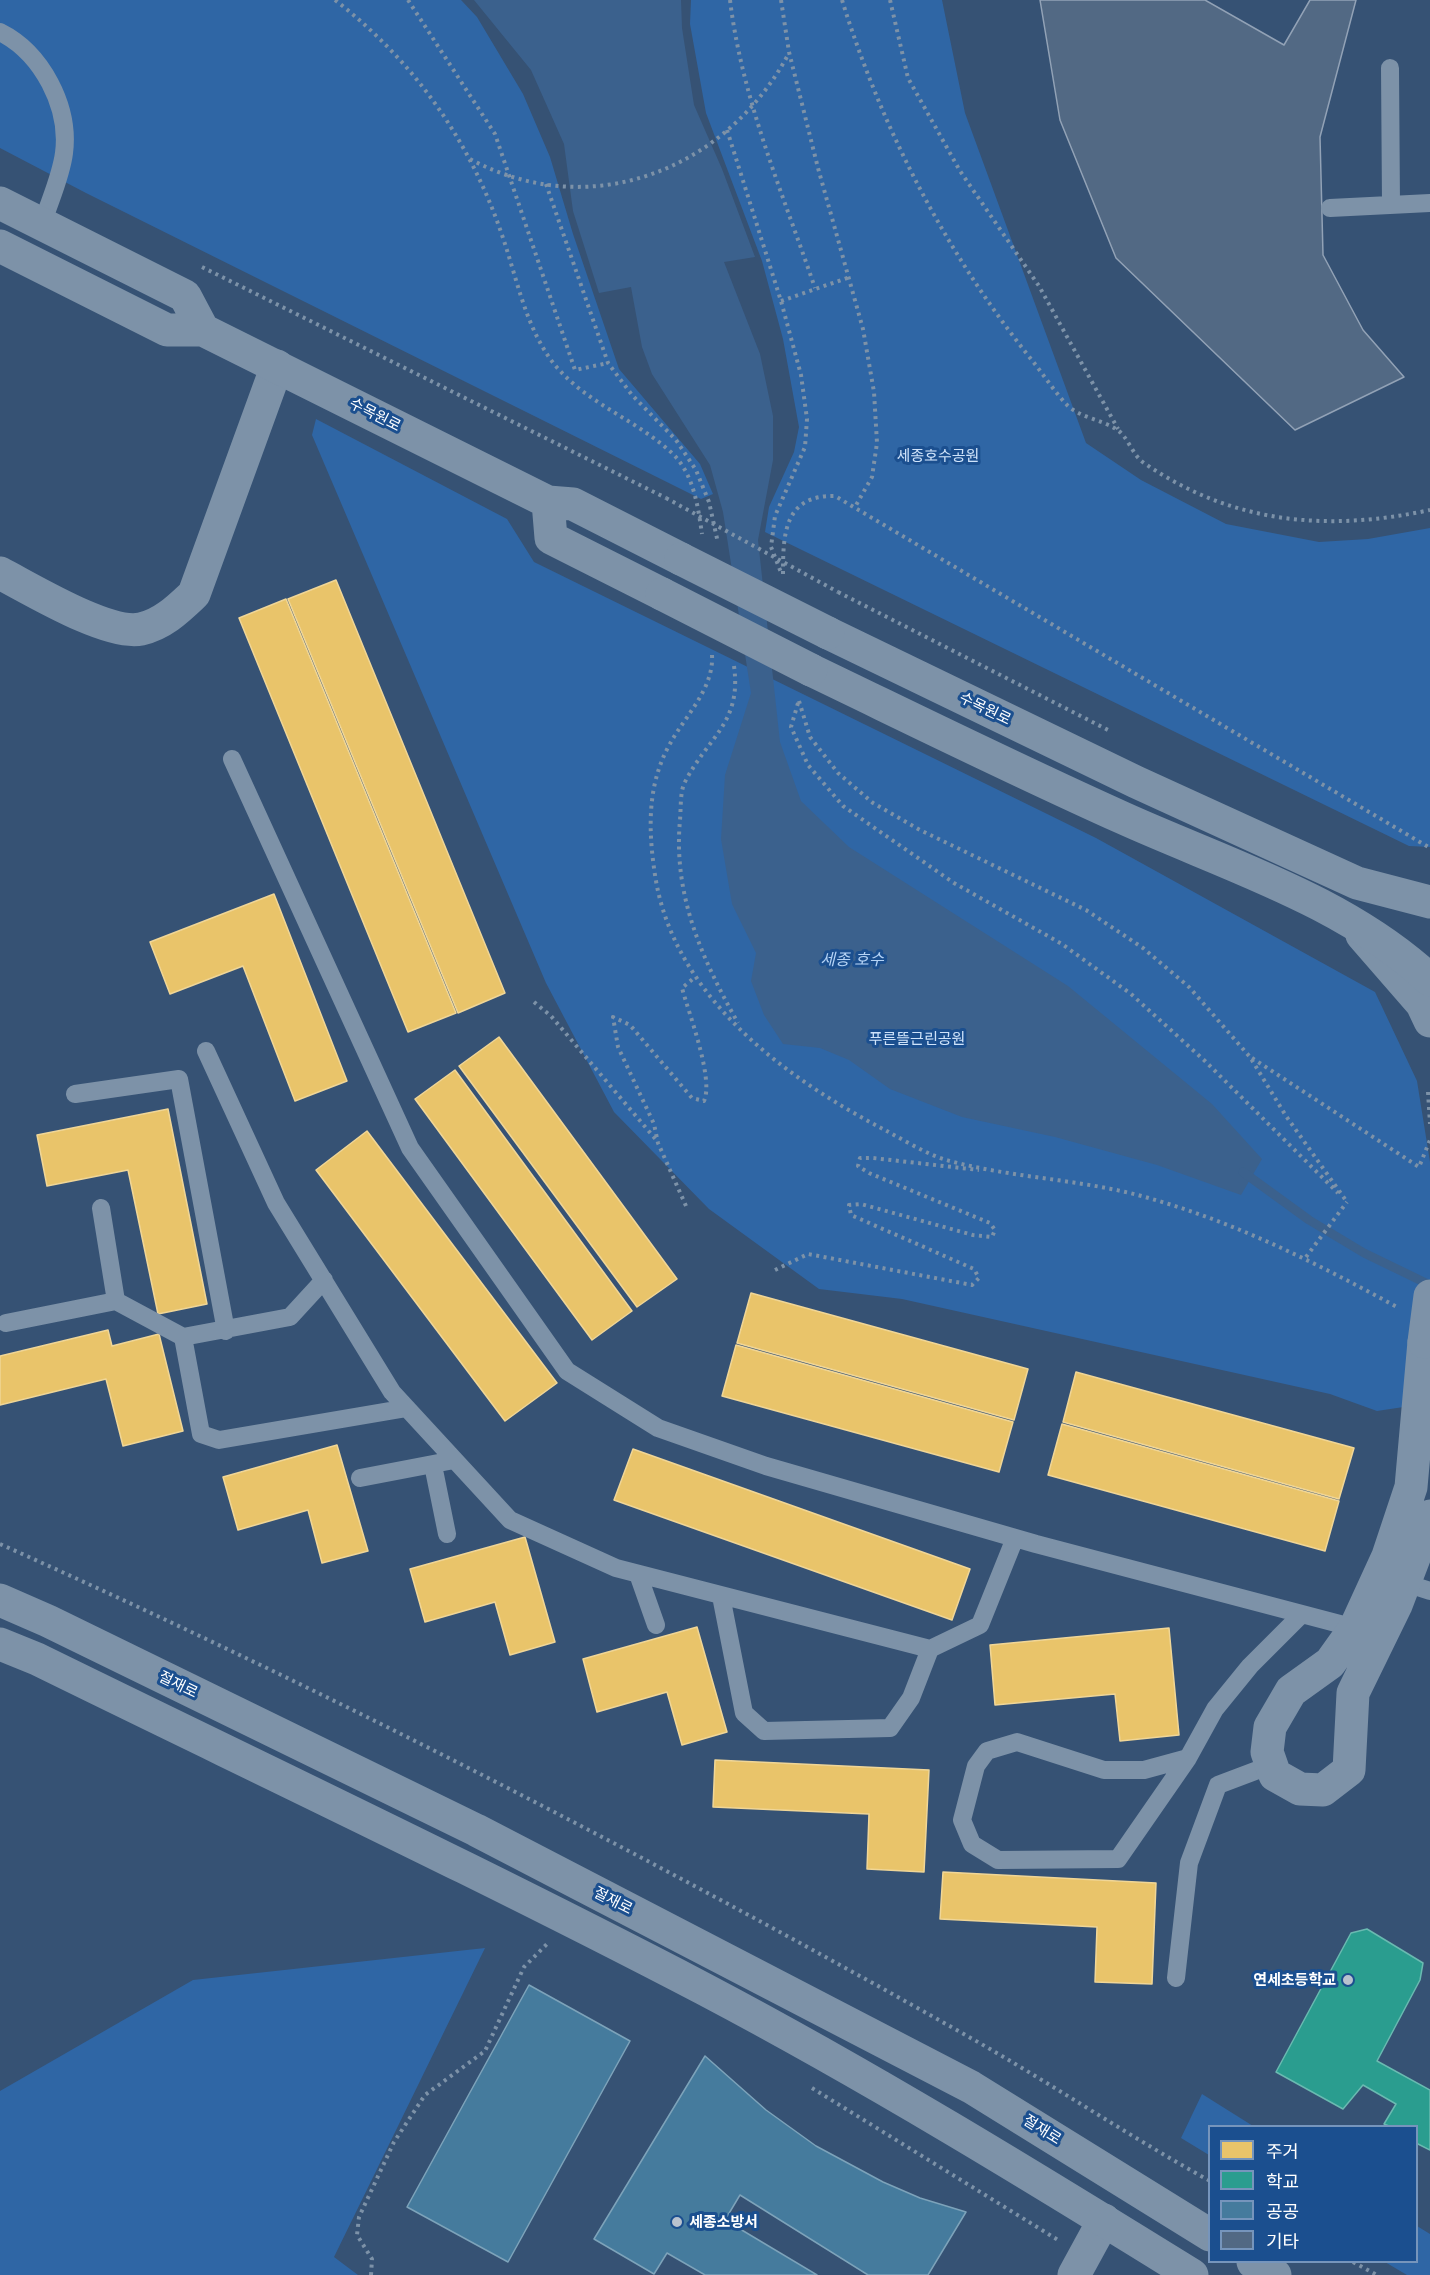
<!DOCTYPE html>
<meta charset="utf-8">
<style>
body{margin:0}
#map{position:relative;width:1430px;height:2275px;overflow:hidden;background:#365274;font-family:Inter,"Noto Sans KR",sans-serif}
canvas{display:block}
.legend{position:absolute;left:1208px;top:2125px;width:210px;height:138px;box-sizing:border-box;background:#1b4f8f;border:2px solid #7695bc;margin:0;padding:8px 10px;list-style:none;font-size:18px;color:#fff}
.legend li{display:flex;align-items:center;gap:12px;height:30px}
.legend b{width:30px;border:2px solid #7695bc}
</style>
<div id="map">
<canvas width="1430" height="2275"></canvas>
<ul class="legend">
<li><b style="height:16px;background:#e9c46a"></b>주거</li>
<li><b style="height:16px;background:#2a9d8f"></b>학교</li>
<li><b style="height:16px;background:#457b9d"></b>공공</li>
<li><b style="height:16px;background:#526984"></b>기타</li>
</ul>
</div>
<script>
const ctx = document.querySelector('canvas').getContext('2d');
ctx.lineJoin = 'round';
function paint(path, color) { ctx.fillStyle = color; ctx.fill(path, 'evenodd'); }
function strokePath(path, color, width, dash) { ctx.strokeStyle = color; ctx.lineWidth = width; ctx.lineCap = dash ? 'butt' : 'round'; ctx.setLineDash(dash || []); ctx.stroke(path); }
function label(font, color, halo, rows, align = 'center') {
  ctx.font = font + ' Inter,"Noto Sans KR",sans-serif'; ctx.lineWidth = 6; ctx.setLineDash([]); ctx.textBaseline = 'middle'; ctx.strokeStyle = halo; ctx.fillStyle = color; for (const [text, x, y, turn = 0] of rows) {
    ctx.save(); ctx.translate(x, y); ctx.rotate((+turn || 0) * Math.PI / 180); ctx.textAlign = isNaN(turn) ? turn : align; if (halo) ctx.strokeText(text, 0, 0); ctx.fillText(text, 0, 0); ctx.restore();
  }
}
paint(new Path2D(`
 M0 0H461L477 17 523 94 550 157 573 234 619 369 700 464 713 494 701 499 86 193 0 148Z
 M691 0H942L965 113 1086 443 1141 480 1226 524 1319 542 1368 539 1430 528V847L1409 846 765 532 769 507 794 452 799 427 783 339 762 261 706 113 690 24Z
 M316 419 507 519 534 562 1096 838 1375 992 1417 1081 1430 1162V1403L1377 1411 1330 1394 902 1299 819 1289 709 1209 614 1112 546 983 312 435Z
 M485 1948 334 2257 358 2275H0V2091L193 1980Z
 M1202 2094 1253 2126H1210L1209 2155 1181 2138Z
 M1417 2226 1430 2234V2275H1407L1385 2262H1416Z`), '#2f66a5');
paint(new Path2D(`
 M474 0H681L682 28 694 105 722 169 755 257 724 262 760 354 773 416V460L758 540 780 742 801 801 849 847 1068 986 1212 1104 1262 1159 1241 1195 1157 1165 1055 1137 962 1117 890 1089 849 1060 820 1048 783 1044 764 1015 751 981 756 953 732 904 721 839 725 775 751 693 723 512 710 465 652 374 642 347 631 287 599 293 573 211 564 144 531 70Z`), '#3b618d');
const homes = new Path2D(`
 M336 580 505 993 458 1013 288 599Z
 M286 599 456 1013 408 1032 239 618Z
 M274 894 347 1081 295 1101 243 966 170 994 150 942Z
 M499 1037 677 1279 637 1307 459 1066Z
 M455 1070 632 1311 592 1340 415 1099Z
 M168 1109 207 1304 158 1314 128 1170 47 1186 37 1135Z
 M367 1131 557 1383 505 1421 316 1170Z
 M751 1293 1028 1369 1014 1420 737 1343Z
 M108 1330 112 1346 159 1334 183 1431 123 1446 106 1379 0 1405V1356Z
 M736 1345 1013 1422 999 1472 722 1396Z
 M1076 1372 1354 1448 1339 1499 1063 1422Z
 M1062 1424 1339 1501 1325 1551 1048 1475Z
 M337 1445 368 1551 322 1563 308 1510 238 1530 223 1477Z
 M633 1449 970 1569 952 1620 614 1500Z
 M525 1537 555 1642 510 1655 495 1602 425 1622 410 1569Z
 M697 1627 727 1732 682 1745 667 1692 597 1712 583 1659Z
 M1169 1628 1179 1735 1120 1741 1115 1694 995 1705 990 1645Z
 M715 1760 929 1770 924 1872 867 1869 869 1814 713 1807Z
 M943 1872 1156 1883 1152 1984 1095 1982 1097 1927 940 1919Z`);
paint(homes, '#e9c46a');
strokePath(homes, '#f0d697', 1.5);
const schools = new Path2D(`
 M1367 1929 1423 1963 1420 1980 1377 2061 1430 2090V2150L1416 2143V2126H1389L1384 2124 1396 2104 1363 2085 1343 2109 1276 2072 1351 1933Z`);
paint(schools, '#2a9d8f');
strokePath(schools, '#6abab1', 1.5);
const public = new Path2D(`
 M529 1985 630 2041 508 2262 407 2207Z
 M705 2056 766 2110 816 2146 883 2182 920 2198 966 2212 928 2275H868L740 2195 725 2220 817 2275H705L667 2253 654 2274 594 2239Z`);
paint(public, '#457b9d');
strokePath(public, '#7da3ba', 1.5);
strokePath(new Path2D(`
 M1243 1172 1309 1220 1364 1253 1430 1285`), '#3b618d', 9);
const building = new Path2D(`
 M1040 0H1205L1284 45 1310 0H1356L1320 137 1323 255 1363 330 1404 377 1295 430 1116 258 1060 120Z`);
paint(building, '#526984');
strokePath(building, '#92a2b6', 1.5);
strokePath(new Path2D(`
 M335 0C415 62 471 142 503 238 517 279 525 324 551 360 583 403 635 418 673 454 694 475 698 507 702 534
 M408 0 495 134 575 370 608 363
 M730 0C742 99 783 194 815 288
 M781 0 789 52 818 168 863 329 874 392 877 443 872 477 855 507
 M842 0C882 129 946 253 1031 359 1043 374 1054 391 1067 405 1079 417 1102 420 1116 429 1128 436 1132 455 1144 463 1233 524 1327 532 1430 510
 M890 0 908 78 960 171 1039 286 1118 429
 M727 130 781 301 801 375 807 419 805 447 775 516 771 547 782 575
 M470 159C590 224 727 170 789 53
 M546 184 608 363 632 395 676 440 696 470 709 502 718 543
 M202 267 666 498
 M781 301 850 277
 M783 574C783 534 784 495 835 496L1430 848
 M838 592 1110 731
 M712 655C714 688 686 715 671 742 647 783 648 829 655 875 673 995 782 1076 883 1129 904 1140 927 1155 950 1161 1016 1179 1086 1179 1152 1199 1239 1224 1318 1264 1397 1307
 M734 666C742 724 707 737 684 784 680 794 681 809 680 820 673 895 702 959 738 1023
 M799 701 810 737 838 773 873 803 920 830 1086 910 1143 948 1189 987 1250 1057 1286 1116 1347 1202
 M798 703 791 727 808 765 843 806 954 883 1062 944 1131 994 1205 1061 1338 1193
 M534 1002 551 1016 658 1142
 M1252 1058 1419 1167 1430 1140
 M1428 1092 1430 1124
 M686 1206 658 1143 654 1124 618 1047 613 1017 630 1025 692 1098 704 1101C714 1079 689 1014 682 988L695 977
 M1306 1257 1347 1202
 M775 1270 808 1254 972 1285 979 1278 974 1269 851 1215 849 1205 861 1204 973 1235 992 1237 995 1230 990 1223 869 1173 858 1166 860 1158H873L979 1170
 M0 1544C329 1691 648 1856 962 2033 1046 2080 1125 2134 1210 2181
 M812 2088 1058 2240
 M1353 2262 1377 2275
 M371 2275 372 2259 357 2235 359 2217 394 2142 425 2095 485 2051 524 1967 547 1944`), '#7d92a8', 4, [3, 4.5]);
strokePath(new Path2D(`
 M0 32C42 53 70 107 64 153 61 177 49 202 42 225
 M1390 68 1391 205
 M1330 208 1430 203
 M232 759 410 1148 567 1371 658 1428 766 1466 1036 1544 1355 1628
 M206 1051 276 1203 392 1392 510 1520 616 1568 930 1649 980 1625 1015 1538
 M75 1094 179 1079 226 1331
 M101 1208 116 1301 183 1337 290 1317 324 1280
 M6 1323 116 1301
 M183 1337 201 1434 219 1440 407 1408
 M433 1465 447 1534
 M360 1478 454 1460
 M638 1574 656 1625
 M1405 1583 1430 1591
 M721 1596 744 1713 764 1731 890 1728 911 1698 930 1649
 M1188 1758 1118 1859 998 1860 972 1844 962 1820 976 1766 987 1751 1017 1742 1104 1770H1144L1188 1758 1215 1709 1250 1666 1302 1614
 M1176 1978 1189 1863 1218 1785 1271 1765`), '#7d92a8', 18);
strokePath(new Path2D(`
 M0 573C31 589 108 636 141 629 163 624 178 609 194 594L277 366
 M1362 935 1422 1004 1430 1021
 M1424 1342 1411 1487 1388 1556 1355 1628 1330 1663 1291 1691 1270 1727 1267 1752 1275 1775 1300 1789 1323 1790 1349 1770 1353 1693 1396 1605 1430 1516
 M1074 2275 1104 2220`), '#7d92a8', 33);
strokePath(new Path2D(`
 M0 203 185 296 203 330
 M0 246 167 330H203L548 502 573 504 681 559
 M548 502 551 538 662 594
 M828 633 1136 782 1357 883 1430 902
 M811 670C915 720 1018 771 1123 818 1227 865 1346 901 1430 980
 M0 1600 48 1621 476 1830 971 2087 1210 2235
 M0 1644 37 1659C259 1768 484 1874 704 1989 871 2077 1032 2176 1192 2275
 M1253 2262 1275 2275`), '#7d92a8', 33);
strokePath(new Path2D(`
 M666 498 838 592`), '#7d92a8', 4, [3, 4.5]);
strokePath(new Path2D(`
 M1424 1342 1430 1296`), '#7d92a8', 33);
strokePath(new Path2D(`
 M681 559 828 633
 M662 594 811 670`), '#7d92a8', 33);
for (const [x, y, r, color] of [
 [1348,1980,6,"#b9c2ce"],
 [677,2222,6,"#b9c2ce"]
]) { const dot = new Path2D(); dot.arc(x, y, r, 0, 2 * Math.PI); ctx.fillStyle = color; ctx.fill(dot); strokePath(dot, '#1b4f8f', 2); }
label('15px', '#fff', '#1b4f8f', [
 ["수목원로",375,415,27],
 ["수목원로",985,709,26],
 ["절재로",178,1685,26],
 ["절재로",613,1901,27],
 ["절재로",1042,2130,32]
]);
label('15px', '#cfe3fa', '#1b4f8f', [
 ["세종호수공원",938,456],
 ["푸른뜰근린공원",917,1039]
]);
label('bold 15px', '#fff', '#1b4f8f', [
 ["연세초등학교",1336,1980],
 ["세종소방서",689,2222,"left"]
], 'right');
label('italic 16px', '#b5d3f5', '#1b4f8f', [
 ["세종 호수",852,960]
]);
</script>
